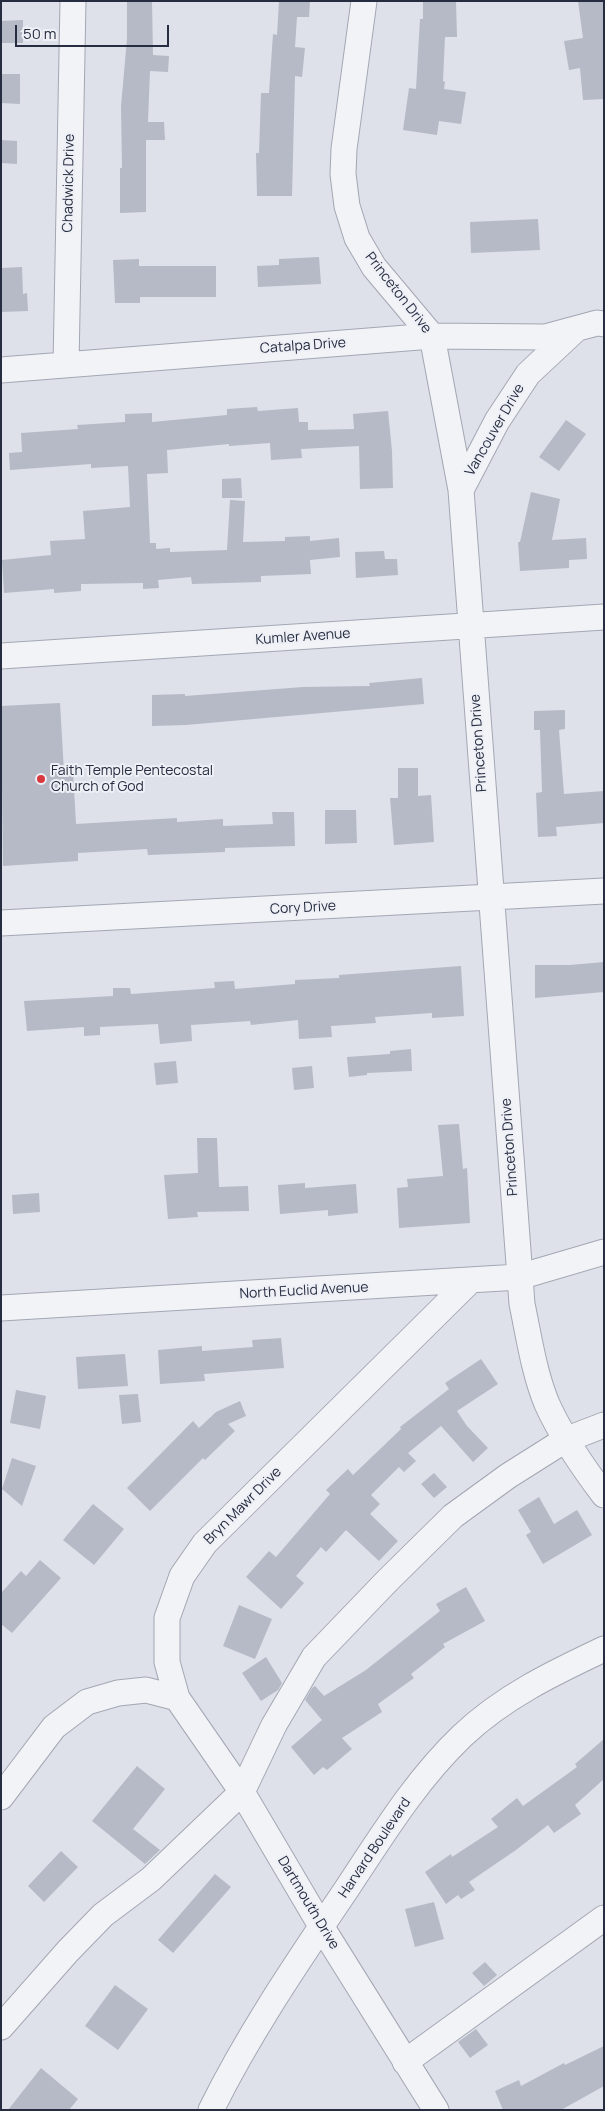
<!DOCTYPE html>
<style>
body{margin:0}
#map{position:relative;width:605px;height:2111px;overflow:hidden;background:#dee1e9;font-family:Manrope,sans-serif}
canvas{display:block}
.frame{position:absolute;inset:0;border:2px solid #262d41;pointer-events:none}
.scale{position:absolute;left:15px;top:25px;width:154px;height:22px;box-sizing:border-box;border:2px solid #262d41;border-top:0;padding-left:6px;font-size:15px;line-height:18px;white-space:nowrap;color:#262d41;-webkit-text-stroke:4px #eef0f6;paint-order:stroke}
</style>
<div id="map">
<canvas width="605" height="2111"></canvas>
<div class="frame"></div>
<div class="scale">50 m</div>
</div>
<script>
const ctx = document.querySelector('canvas').getContext('2d');
ctx.lineJoin = 'round';
function paint(path, color) { ctx.fillStyle = color; ctx.fill(path, 'evenodd'); }
function strokePath(path, color, width, dash) { ctx.strokeStyle = color; ctx.lineWidth = width; ctx.lineCap = dash ? 'butt' : 'round'; ctx.setLineDash(dash || []); ctx.stroke(path); }
function label(font, color, halo, rows, align = 'center') {
  ctx.font = font + ' Manrope,sans-serif'; ctx.lineWidth = 4; ctx.setLineDash([]); ctx.textBaseline = 'middle'; ctx.strokeStyle = halo; ctx.fillStyle = color; for (const [text, x, y, turn = 0] of rows) {
    ctx.save(); ctx.translate(x, y); ctx.rotate((+turn || 0) * Math.PI / 180); ctx.textAlign = isNaN(turn) ? turn : align; if (halo) ctx.strokeText(text, 0, 0); ctx.fillText(text, 0, 0); ctx.restore();
  }
}
paint(new Path2D(`
 M127 1H152L153 55 169 56 168 72 150 71 148 122H164L165 140H146V212L120 213V168H122L121 106 127 39Z
 M279 1H310L309 17H297L295 47 305 48 302 77 295 76 292 196H257L256 153H259L261 93H269L273 34 277 35Z
 M423 1H456L457 37H445L443 81 445 82 444 89 466 92 461 124 439 121 437 135 403 130 409 88 416 89 420 19H423Z
 M578 1H604V99L583 100 580 68 569 70 564 41 583 38Z
 M23 20V43H1V21Z
 M1 74H20V104L1 103Z
 M1 140 17 141V164L1 163Z
 M538 219 540 250 471 253 470 222Z
 M319 257 321 284 258 287 257 266 279 265V259Z
 M139 259V266H216V297H140V303H115L113 260Z
 M22 267 23 294 27 293 28 311 1 312V268Z
 M257 407 258 411 298 408 299 422H308V430L354 429 353 414 388 411 392 451 393 488 360 489 359 446 301 449 302 458 271 460 270 443 229 446V444L167 450 168 473 147 474 150 543H156V549L170 548V552L227 550 230 500 245 501 243 542 285 541V537L310 536V541L339 538 340 557 310 560 311 574 261 576V582L192 584 191 577 158 580 159 588 143 589V583L81 584V591L54 593V589L4 593 2 560 51 555 50 541 85 539 83 511 130 507 128 466 91 468V464L10 470 9 453 22 452 21 433 78 429 77 425 125 422V414L152 413V422L227 415V409Z
 M566 420 586 434 559 471 539 457Z
 M241 478 242 498H222V479Z
 M531 492 560 499 552 540 586 538 587 559 569 560V568L520 571 518 542H520Z
 M384 551 385 559H397L398 575 356 578 355 552Z
 M422 678 424 704 186 725 152 726V695L185 694V696L303 687 370 686 369 683Z
 M60 703 64 772H73L76 824 177 818V822L223 819V826L273 824 272 812H294L295 846 225 848V852L148 855 147 849 78 853V861L3 866 1 706Z
 M565 710V729L559 730 564 794 604 791V823L556 827 557 836 538 837 536 793 542 792 540 730H534V711Z
 M398 768H418V796L431 795 434 842 394 845 390 798H398Z
 M325 810H356L357 843 325 844Z
 M604 962V992L535 998V965H570Z
 M461 966 464 1016 432 1018V1013L375 1017 376 1023 331 1026 332 1037 299 1039 298 1020 251 1025 250 1021 191 1025 192 1041 160 1044 158 1024 100 1027V1035L84 1036V1027L27 1031 24 1001 113 996V988H130L131 994 215 988 214 982 234 981 235 989 295 984V980L339 978V975Z
 M411 1049 412 1071 367 1073V1075L349 1077 347 1057 390 1054V1051Z
 M176 1061 178 1083 156 1085 154 1063Z
 M312 1066 314 1088 294 1090 292 1068Z
 M459 1124 463 1169 467 1168 470 1223 399 1228 397 1188 408 1187 407 1179 443 1176 438 1125Z
 M197 1138H217L219 1187 248 1186 249 1211 197 1212 198 1217 168 1219 164 1175 198 1173Z
 M305 1183V1188L356 1184 358 1213 328 1216V1210L280 1214 278 1185Z
 M39 1193 40 1212 13 1214 12 1195Z
 M281 1338 284 1368 204 1374 205 1381 160 1384 158 1350 202 1346V1351L253 1347 252 1340Z
 M125 1354 128 1386 78 1389 76 1357Z
 M481 1359 498 1384 457 1411 467 1426 488 1448 473 1462 441 1426 408 1453 416 1461 404 1472 399 1467 371 1495 380 1504 370 1514 398 1541 379 1561 346 1530 326 1552 321 1547 296 1576 304 1583 281 1609 246 1577 269 1551 276 1557 330 1494 326 1490 348 1469 353 1475 401 1429 400 1427 449 1389 445 1383Z
 M16 1390 46 1396 40 1429 10 1423Z
 M138 1394 141 1422 122 1424 119 1395Z
 M240 1401 246 1416 228 1424 235 1431 205 1460 203 1458 150 1511 127 1488 193 1421 199 1428 216 1412Z
 M12 1458 36 1466 22 1506 2 1489Z
 M434 1473 447 1487 434 1498 421 1484Z
 M539 1497 554 1524 577 1510 592 1535 543 1564 526 1535 531 1532 518 1510Z
 M93 1504 124 1529 94 1565 63 1540Z
 M40 1560 61 1578 12 1633 1 1624V1593L21 1571 26 1576Z
 M466 1587 485 1621 443 1644 445 1647 411 1674 414 1678 378 1704 382 1712 342 1738 352 1749 327 1770 323 1767 314 1775 291 1747 322 1720 305 1700 312 1688 315 1686 324 1696 366 1670 440 1611 436 1604Z
 M239 1605 272 1619 255 1659 223 1646Z
 M266 1657 282 1683 278 1690 261 1701 242 1673Z
 M604 1739V1779L575 1805 581 1814 554 1833 548 1825 516 1850 469 1882 475 1890 461 1899 458 1895 446 1904 425 1872 451 1854 452 1857 498 1827 491 1819 517 1798 523 1806 577 1767 575 1764Z
 M137 1766 165 1789 133 1829 160 1850 145 1864 92 1821Z
 M61 1851 78 1867 44 1902 28 1886Z
 M215 1874 231 1887 173 1953 158 1940Z
 M434 1902 444 1939 415 1947 405 1909Z
 M485 1962 497 1975 484 1986 472 1973Z
 M115 1985 148 2009 118 2050 85 2026Z
 M476 2029 488 2045 470 2058 458 2042Z
 M604 2046V2086L561 2110H503L495 2091 519 2080 521 2086 564 2063 565 2065Z
 M41 2068 78 2099 69 2110H8Z`), '#b5bac6');
const minor = new Path2D(`
 M364 1 344 149 343 174 347 206 357 238 374 267 432 336 461 490 522 1304C529 1337 534 1373 547 1404 562 1437 582 1466 604 1495
 M66 365 73 1
 M1 370 432 336 545 337 597 323 604 324
 M461 490 497 421 528 374 574 331
 M1 656 604 617
 M1 923 604 891
 M1 1308 519 1277 604 1252
 M1 1797 54 1727 87 1702 118 1693 146 1690 177 1698
 M1 2027 68 1951 103 1915 151 1879 242 1792 274 1725 314 1657 388 1580 453 1516 508 1476 565 1440 604 1425
 M405 2062 604 1918
 M211 2110C250 2031 299 1960 348 1887 383 1834 416 1780 462 1736 503 1697 553 1673 604 1649
 M436 2110 321 1926 242 1792 177 1698 167 1662V1618L182 1576 205 1543 470 1281`);
strokePath(minor, '#a3a7b3', 27);
strokePath(minor, '#f1f3f7', 25);
for (const [x, y, r, color] of [
 [41,779,5,"#d8393f"]
]) { const dot = new Path2D(); dot.arc(x, y, r, 0, 2 * Math.PI); ctx.fillStyle = color; ctx.fill(dot); strokePath(dot, '#eef0f6', 2); }
label('14px', '#262d41', '#eef0f6', [
 ["Chadwick Drive",69,183,-89],
 ["Princeton Drive",398,293,52],
 ["Catalpa Drive",303,346,-4],
 ["Vancouver Drive",495,430,-60],
 ["Kumler Avenue",303,637,-4],
 ["Princeton Drive",479,743,-94],
 ["Cory Drive",303,908,-3],
 ["Princeton Drive",510,1147,-94],
 ["North Euclid Avenue",304,1291,-3],
 ["Bryn Mawr Drive",243,1506,-45],
 ["Harvard Boulevard",375,1848,-56],
 ["Dartmouth Drive",308,1903,59]
]);
label('14px', '#262d41', '#eef0f6', [
 ["Faith Temple Pentecostal",51,771],
 ["Church of God",51,787]
], 'left');
</script>
